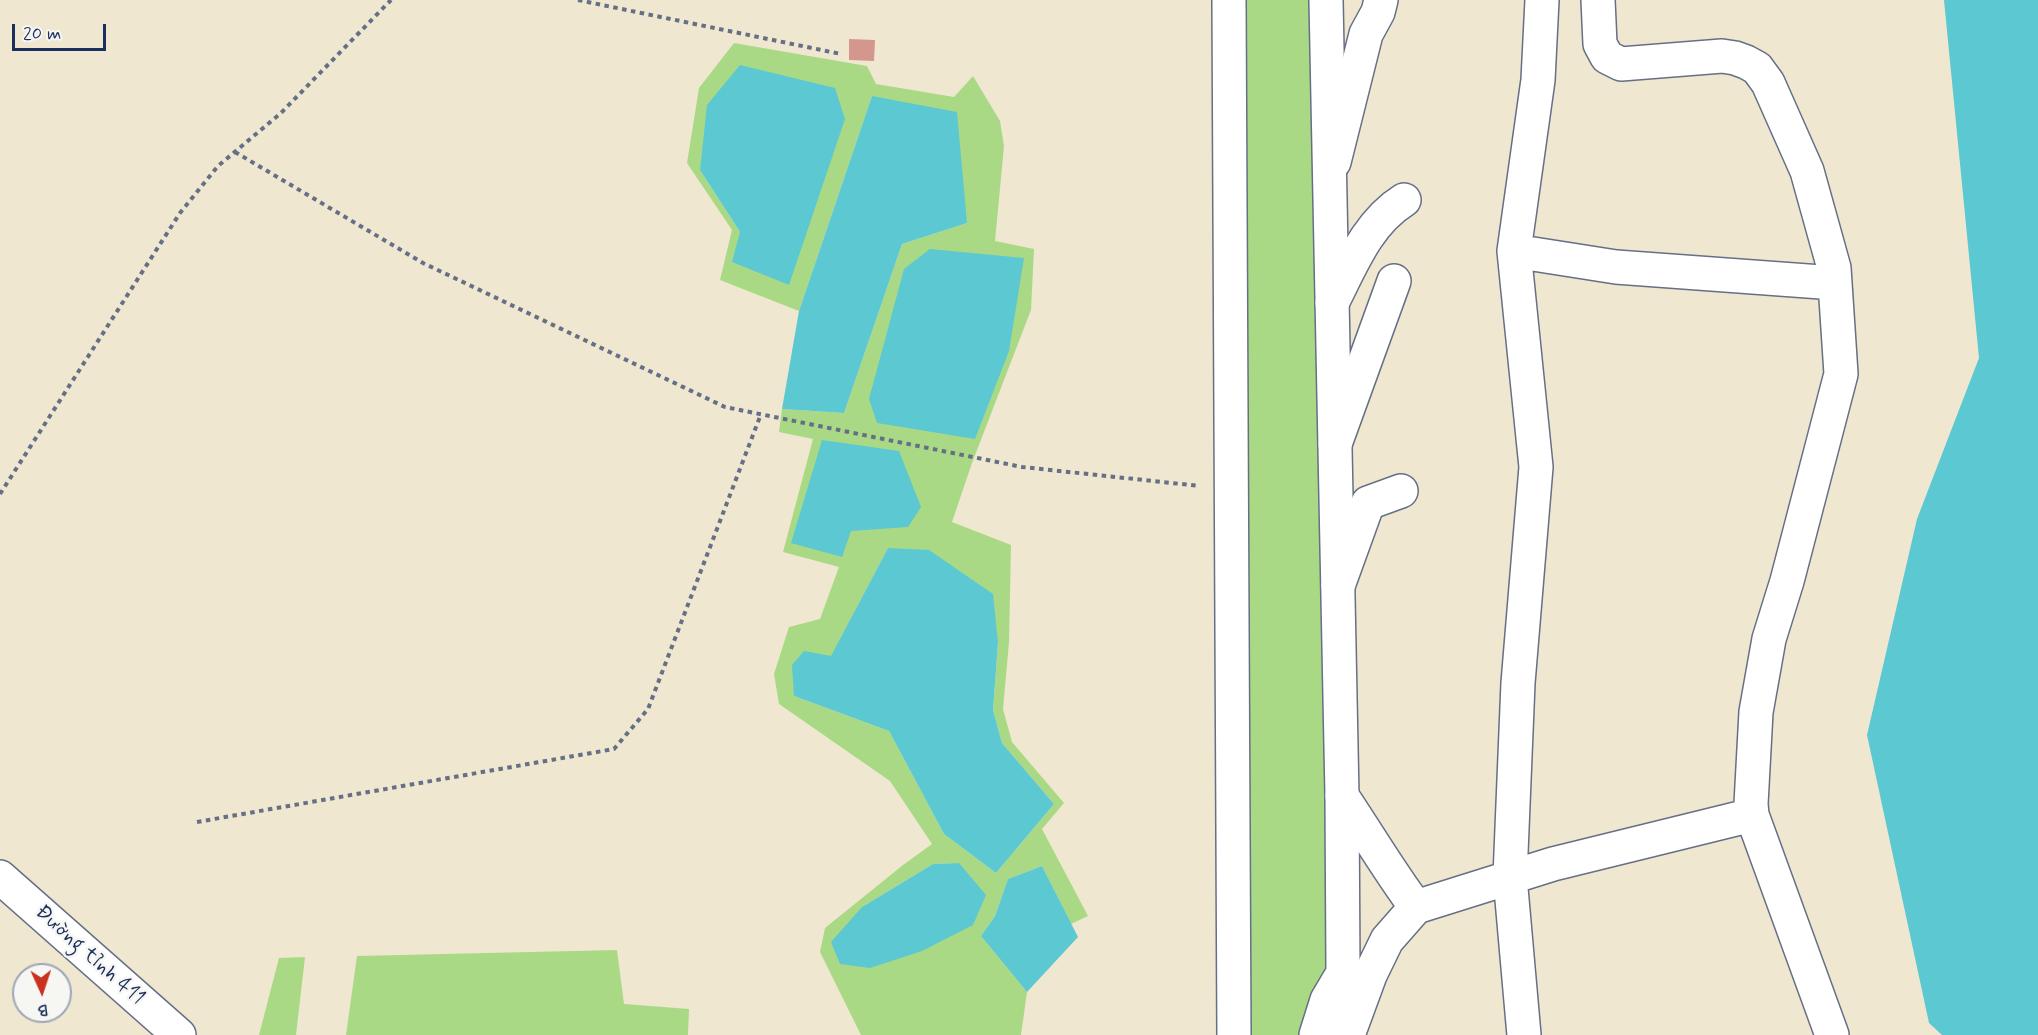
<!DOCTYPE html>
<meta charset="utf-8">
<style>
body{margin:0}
#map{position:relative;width:2038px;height:1035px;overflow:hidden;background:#efe7cf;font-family:Mynerve,sans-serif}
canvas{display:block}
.north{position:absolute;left:12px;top:963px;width:60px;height:60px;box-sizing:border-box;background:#f6f6f2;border:2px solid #9ea6b7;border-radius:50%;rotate:177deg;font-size:16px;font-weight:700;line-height:24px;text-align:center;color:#1b2f5e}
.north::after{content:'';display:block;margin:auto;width:21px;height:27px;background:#c8321e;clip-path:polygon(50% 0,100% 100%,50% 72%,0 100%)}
.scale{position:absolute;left:12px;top:24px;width:94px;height:27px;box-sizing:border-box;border:3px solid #1b2f5e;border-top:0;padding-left:8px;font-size:18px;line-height:21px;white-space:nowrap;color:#1b2f5e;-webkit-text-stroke:4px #f6f6f2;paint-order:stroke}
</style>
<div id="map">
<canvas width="2038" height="1035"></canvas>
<div class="north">B</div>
<div class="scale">20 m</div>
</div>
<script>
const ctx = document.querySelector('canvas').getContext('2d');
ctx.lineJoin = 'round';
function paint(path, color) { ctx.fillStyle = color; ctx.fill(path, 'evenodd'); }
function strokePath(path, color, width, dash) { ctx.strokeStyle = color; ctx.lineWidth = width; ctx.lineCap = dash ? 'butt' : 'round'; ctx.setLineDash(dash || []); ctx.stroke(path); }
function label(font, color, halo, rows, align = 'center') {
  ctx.font = font + ' Mynerve,sans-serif'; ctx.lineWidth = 5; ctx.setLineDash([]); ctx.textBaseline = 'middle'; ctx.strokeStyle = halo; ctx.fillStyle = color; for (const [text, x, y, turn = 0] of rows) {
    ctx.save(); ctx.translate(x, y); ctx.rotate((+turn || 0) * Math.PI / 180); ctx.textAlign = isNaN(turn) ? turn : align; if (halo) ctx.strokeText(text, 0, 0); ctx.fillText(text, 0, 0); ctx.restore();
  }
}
paint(new Path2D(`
 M1234 0H1309L1322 500 1330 969 1308 1035H1250Z
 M734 43 867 66 876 84 954 97 973 76 1000 121 1004 146 995 241 1034 249 1031 310 972 463 952 522 1011 545 1009 642 1003 709 1012 742 1064 803 1042 829 1088 916 1071 924 1042 866 1008 879 995 916 981 936 1027 992 1021 1035H861L820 952 825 928 903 865 932 844 890 781 779 704 774 674 789 627 820 619 839 567 783 552 813 439 779 432 782 409 844 413 902 244 967 223 872 96 799 311 720 280 732 230 687 163 699 88ZM700 170 789 284 740 232ZM888 548 998 643 993 710 1002 743 1054 804 996 873 944 834 889 731 794 696 831 657ZM959 863 862 907 933 864Z
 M617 950 624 1004 689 1009 688 1035H346L357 956Z
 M305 957 296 1035H259L279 958Z`), '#aad986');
paint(new Path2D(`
 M1944 0H2038V1035H1942L1929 1023 1867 735 1917 519 1979 358Z
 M740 65 835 88 845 119 789 285 732 262 740 232 700 170 707 105Z
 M872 96 957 112 967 223 902 244 844 413 782 409 799 311Z
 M930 249 1024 258 1009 351 975 439 877 423 869 399 904 269Z
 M822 440 899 451 921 507 908 527 851 531 842 557 791 543Z
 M888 548 929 550 993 594 998 643 993 710 1002 743 1054 804 996 873 944 834 889 731 794 696 792 665 804 651 831 656Z
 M959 863 986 895 973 925 922 951 870 968 840 964 831 942 862 907 933 864Z
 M1042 866 1078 937 1027 992 981 936 995 916 1008 879Z`), '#5bc8d2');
paint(new Path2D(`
 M849 39 875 40 874 61 849 60Z`), '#d3978e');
const street = new Path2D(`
 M1229 0 1234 1035
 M1334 162 1366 34 1378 12 1381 0
 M1514 251 1538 80 1542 0
 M1332 303C1351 266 1367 223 1404 200
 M1335 444 1394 281
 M1338 586 1368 503 1401 491
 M1342 796C1367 833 1389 871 1416 907
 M1752 815 1832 1035
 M1348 1035 1370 975 1387 940 1416 907 1553 864 1752 815 1751 804 1756 712 1769 639 1787 581 1841 374 1834 268 1807 171 1768 83 1757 68 1746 62 1735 58 1722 56 1621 64 1607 57 1600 44 1598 0
 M1524 1035 1510 877 1518 683 1536 467 1514 251 1616 267 1835 283`);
const secondary = new Path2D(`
 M1326 0 1342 796 1343 973 1347 1035
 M0 877 179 1035
 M1316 1035 1327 1000 1343 973`);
strokePath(street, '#656f86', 36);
strokePath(secondary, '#656f86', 36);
strokePath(new Path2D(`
 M578 0 841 54
 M235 152 423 263 725 407 1022 467 1200 486
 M0 494 180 213 218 166 281 113 391 0
 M197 822 614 749 648 709 761 414`), '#656f86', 4, [4.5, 4.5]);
strokePath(street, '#fff', 33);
strokePath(secondary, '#fff', 33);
label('21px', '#1b2f5e', '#f6f6f2', [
 ["Đường tỉnh 411",89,956,42]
]);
</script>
